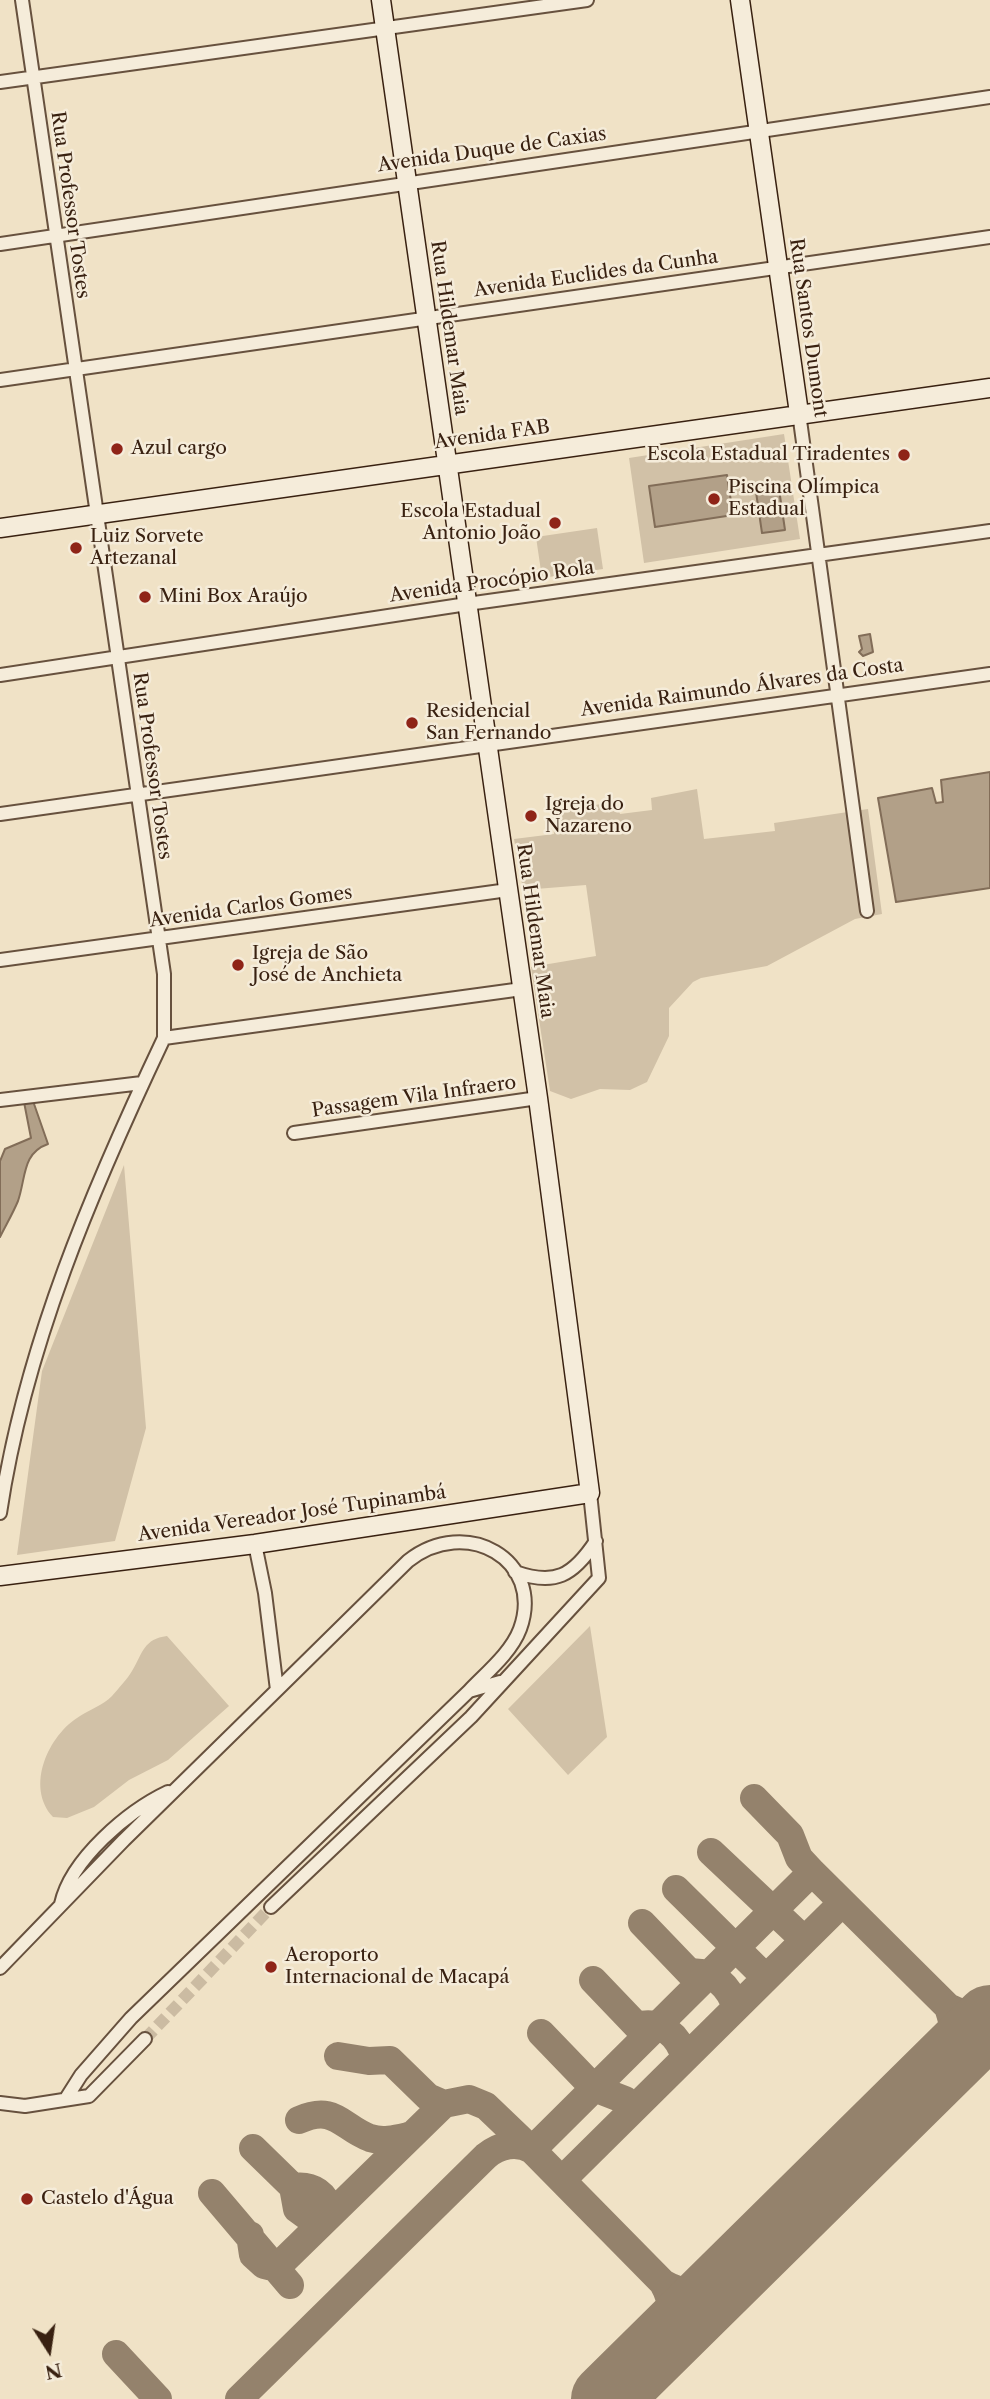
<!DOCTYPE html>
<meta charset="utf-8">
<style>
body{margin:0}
#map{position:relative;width:990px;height:2399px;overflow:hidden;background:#f0e2c6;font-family:"Libre Caslon Text",serif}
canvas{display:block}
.north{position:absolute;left:14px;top:2315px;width:70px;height:70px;-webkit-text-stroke:5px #f5ecda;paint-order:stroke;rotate:168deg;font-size:19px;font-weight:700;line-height:28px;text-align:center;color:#392111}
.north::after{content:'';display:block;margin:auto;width:24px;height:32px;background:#392111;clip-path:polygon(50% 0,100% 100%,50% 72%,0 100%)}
</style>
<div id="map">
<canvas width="990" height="2399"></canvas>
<div class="north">N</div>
</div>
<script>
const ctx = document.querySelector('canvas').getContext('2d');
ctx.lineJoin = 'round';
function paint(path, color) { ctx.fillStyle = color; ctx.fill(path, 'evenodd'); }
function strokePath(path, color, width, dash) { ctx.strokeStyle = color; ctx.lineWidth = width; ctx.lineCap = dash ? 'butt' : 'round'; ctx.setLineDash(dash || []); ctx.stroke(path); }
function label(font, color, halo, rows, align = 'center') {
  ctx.font = font + ' "Libre Caslon Text",serif'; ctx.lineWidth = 5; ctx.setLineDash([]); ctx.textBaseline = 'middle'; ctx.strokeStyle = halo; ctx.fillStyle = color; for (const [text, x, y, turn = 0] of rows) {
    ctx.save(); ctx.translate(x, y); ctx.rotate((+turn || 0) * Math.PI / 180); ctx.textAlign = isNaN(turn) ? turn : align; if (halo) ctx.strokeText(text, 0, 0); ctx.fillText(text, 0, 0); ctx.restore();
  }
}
paint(new Path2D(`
 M784 434 800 539 644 563 629 458Z
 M597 528 603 569 542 578 536 537Z
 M697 789 704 839 775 831 774 823 868 809 882 914 855 919 767 966 701 978 693 982 669 1008V1036L647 1082 630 1090 600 1089 571 1099 550 1091 531 967 596 956 586 885 523 890 514 839 554 834 552 811 616 802 620 814 652 810 651 798Z
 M124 1165 146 1428 115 1541 17 1555 42 1371Z
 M590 1626 607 1737 568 1775 508 1709Z
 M167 1636 229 1706 168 1760 129 1780 94 1807 67 1818 53 1817C25 1787 48 1735 80 1716 91 1709 103 1705 112 1696 118 1689 128 1678 132 1671 143 1652 144 1639 167 1636Z`), '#d1c1a7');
const water = new Path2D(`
 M727 475 733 515 655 527 649 486Z
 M779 489 785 530 762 533 756 492Z
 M870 634 873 652 863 656 859 652 862 649 859 636Z
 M990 772V888L896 902 878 798 932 788 936 803 943 802 941 780Z
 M33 1101 48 1144C22 1153 26 1178 18 1201 13 1213 6 1225 0 1237V1161L5 1149 31 1138 24 1102Z`);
paint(water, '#b2a088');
strokePath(water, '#826d58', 2);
strokePath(new Path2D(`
 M754 1798 790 1835 799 1858 812 1872 948 2007 968 2016 990 2013
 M711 1852 798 1934 809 1935
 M676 1889 762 1974 768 1976
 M642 1923 690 1973C712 1969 730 1987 736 2008
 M593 1980 637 2026C661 2019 679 2036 685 2058
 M541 2033 594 2088 625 2100 630 2112
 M338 2056 369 2061 390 2060 428 2097 444 2104
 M946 2063C959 2042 955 2029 948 2007
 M299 2120C335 2104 341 2127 370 2138 383 2142 395 2139 408 2136
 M253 2148 293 2187C313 2184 326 2194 331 2213
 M532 2150 812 1872
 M562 2180 842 1903
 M293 2187 297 2209 319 2225
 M212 2193 290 2285
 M250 2235 253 2255 264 2265 276 2268 444 2104 469 2099 486 2106 532 2150
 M660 2346C673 2324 676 2306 663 2283
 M116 2354 158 2399
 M239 2399 486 2156C499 2145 517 2141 532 2150L663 2283C685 2296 700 2293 722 2284`), '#94826c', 28);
strokePath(new Path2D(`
 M606 2399 990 2020`), '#94826c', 70);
strokePath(new Path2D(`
 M145 2039 271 1907`), '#cbbba2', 12, [12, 6]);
const street = new Path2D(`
 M0 82 587 0
 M0 244 990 97
 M0 380 990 237
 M799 413 867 911
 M0 675 467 604 990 531
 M0 814 990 674
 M0 960 508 890
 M164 1038 522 989
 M0 1100 142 1083
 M294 1133 538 1098
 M0 1513C25 1346 92 1190 164 1038V974L22 0
 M515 1572C555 1586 573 1576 596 1541
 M277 1690 408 1561C466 1515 545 1560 520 1629 511 1653 486 1673 469 1691
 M61 1904C71 1859 128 1811 168 1792
 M271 1907 471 1717 599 1578 590 1493
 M0 1968 124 1840 277 1690 265 1593 255 1544
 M67 2097 81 2075 131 2018 469 1691 500 1682
 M0 2103 25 2106 89 2096 145 2039`);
const secondary = new Path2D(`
 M740 0 799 413
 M0 528 990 388
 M0 1576 255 1544 590 1493 538 1098 381 0`);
strokePath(street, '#67513e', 16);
strokePath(secondary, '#392111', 21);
strokePath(street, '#f5ecda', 12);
strokePath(secondary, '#f5ecda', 18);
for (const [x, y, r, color] of [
 [117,449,7,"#8f2418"],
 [904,455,7,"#8f2418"],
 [714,499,7,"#8f2418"],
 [555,523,7,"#8f2418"],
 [76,548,7,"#8f2418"],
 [145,597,7,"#8f2418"],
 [412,723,7,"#8f2418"],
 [531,816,7,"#8f2418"],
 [238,965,7,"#8f2418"],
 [271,1967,7,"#8f2418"],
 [27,2199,7,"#8f2418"]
]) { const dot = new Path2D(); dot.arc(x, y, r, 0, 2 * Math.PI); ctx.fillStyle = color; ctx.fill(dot); strokePath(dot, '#f5ecda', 2.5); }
label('19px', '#392111', '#f5ecda', [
 ["Avenida Duque de Caxias",492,150,-8],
 ["Rua Professor Tostes",70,205,82],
 ["Avenida Euclides da Cunha",596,274,-8],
 ["Rua Hildemar Maia",449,328,82],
 ["Rua Santos Dumont",808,328,82],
 ["Avenida FAB",492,435,-8],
 ["Avenida Procópio Rola",492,582,-8],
 ["Avenida Raimundo Álvares da Costa",742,688,-8],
 ["Rua Professor Tostes",152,766,82],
 ["Avenida Carlos Gomes",251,907,-8],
 ["Rua Hildemar Maia",535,931,82],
 ["Passagem Vila Infraero",414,1097,-8],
 ["Avenida Vereador José Tupinambá",292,1514,-8]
]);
label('19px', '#392111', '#f5ecda', [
 ["Azul cargo",131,449],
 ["Escola Estadual Tiradentes",890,455,"right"],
 ["Piscina Olímpica",728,488],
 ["Estadual",728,510],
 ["Escola Estadual",541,512,"right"],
 ["Antonio João",541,534,"right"],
 ["Luiz Sorvete",90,537],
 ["Artezanal",90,559],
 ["Mini Box Araújo",159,597],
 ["Residencial",426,712],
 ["San Fernando",426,734],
 ["Igreja do",545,805],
 ["Nazareno",545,827],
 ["Igreja de São",252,954],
 ["José de Anchieta",252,976],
 ["Aeroporto",285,1956],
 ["Internacional de Macapá",285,1978],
 ["Castelo d'Água",41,2199]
], 'left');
</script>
